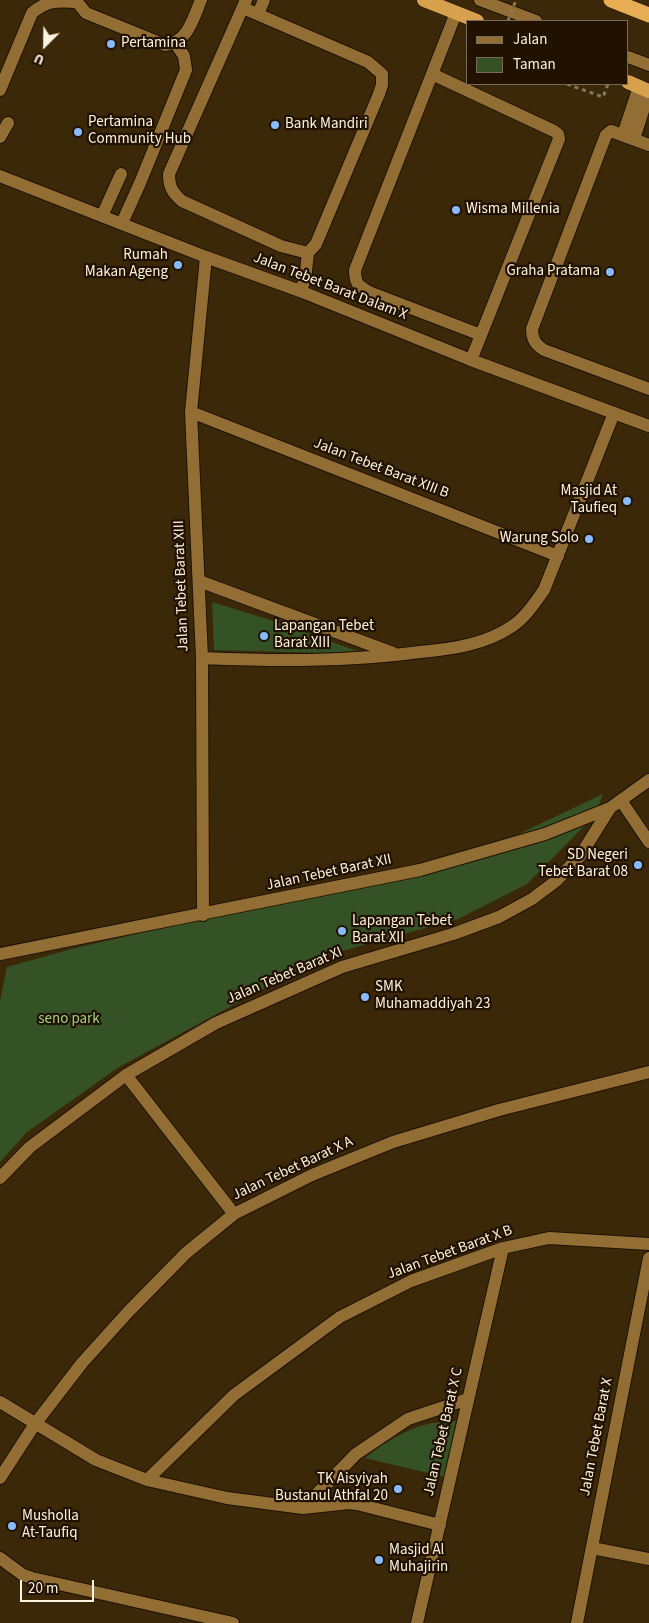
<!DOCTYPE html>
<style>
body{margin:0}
#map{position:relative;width:649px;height:1623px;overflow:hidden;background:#3b2809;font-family:"Source Sans 3",sans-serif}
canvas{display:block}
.legend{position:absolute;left:466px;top:20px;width:162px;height:65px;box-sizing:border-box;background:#201100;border:1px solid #796b5a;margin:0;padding:6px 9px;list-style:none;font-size:15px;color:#fef2e1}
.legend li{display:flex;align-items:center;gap:10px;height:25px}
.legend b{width:25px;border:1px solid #796b5a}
.north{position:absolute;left:20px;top:20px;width:50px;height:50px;-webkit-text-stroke:4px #201100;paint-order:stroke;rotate:203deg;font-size:14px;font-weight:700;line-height:20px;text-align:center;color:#fef2e1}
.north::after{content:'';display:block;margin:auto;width:18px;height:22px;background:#fef2e1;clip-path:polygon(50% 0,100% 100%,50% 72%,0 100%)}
.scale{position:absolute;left:20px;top:1580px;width:74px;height:22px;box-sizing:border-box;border:2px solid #fef2e1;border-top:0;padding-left:6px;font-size:15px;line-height:18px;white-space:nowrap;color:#fef2e1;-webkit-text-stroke:4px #201100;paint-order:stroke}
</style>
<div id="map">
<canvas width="649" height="1623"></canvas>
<ul class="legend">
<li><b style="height:6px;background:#936e34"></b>Jalan</li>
<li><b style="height:14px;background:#345225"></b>Taman</li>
</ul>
<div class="north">U</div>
<div class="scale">20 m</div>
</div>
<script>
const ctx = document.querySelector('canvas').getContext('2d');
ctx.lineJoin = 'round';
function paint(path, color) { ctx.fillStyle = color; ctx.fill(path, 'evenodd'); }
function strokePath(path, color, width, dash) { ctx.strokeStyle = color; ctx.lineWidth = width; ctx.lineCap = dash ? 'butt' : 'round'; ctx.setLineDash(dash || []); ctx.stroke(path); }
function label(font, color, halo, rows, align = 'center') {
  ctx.font = font + ' "Source Sans 3",sans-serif'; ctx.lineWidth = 4.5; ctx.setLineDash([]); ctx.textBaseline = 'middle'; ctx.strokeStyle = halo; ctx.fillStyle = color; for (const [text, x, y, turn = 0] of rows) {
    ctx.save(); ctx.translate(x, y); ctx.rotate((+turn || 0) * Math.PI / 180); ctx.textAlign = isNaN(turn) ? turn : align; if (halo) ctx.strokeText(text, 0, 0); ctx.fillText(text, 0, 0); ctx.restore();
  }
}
paint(new Path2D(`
 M212 602 277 622 365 654 214 650Z
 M603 794 595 815 527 884 458 919 324 956 119 1067 27 1132 0 1162V1001L7 967 75 948 464 860Z
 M456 1421 445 1477 365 1458C382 1444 406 1429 428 1424 437 1422 447 1422 456 1421Z`), '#345225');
const service = new Path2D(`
 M77 0V2L86 13 165 45C188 42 193 19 201 0
 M480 0 536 21
 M243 8 368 62 382 74V85L379 94 316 244 308 253 281 246 182 201C172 192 169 187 169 174L246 0
 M258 14 264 0
 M628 57 649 65
 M432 74 554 131 558 134 559 139 481 335 369 292C358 286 355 283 355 270L456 13
 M0 90 32 13C47 0 57 1 77 2
 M623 135 639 87
 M0 137 8 123
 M634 139 649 92
 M649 145 611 131 606 135 532 329C532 339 535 344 544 350L649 389
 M102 216 121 174
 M122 223 140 183 186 70 184 56 176 44
 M300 291 305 280 308 253
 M471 360 481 335`);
const minor = new Path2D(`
 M191 412 558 556
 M199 581 393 653
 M202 658C275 661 347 662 420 652 451 649 484 645 511 627 525 618 534 604 544 590L614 413
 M622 802 649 842
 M203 915 202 658 191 412 206 257
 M0 954 420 870 545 834 610 808 649 780
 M126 1075 234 1214
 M0 1178 30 1147 126 1075 216 1023 342 967 453 934 499 917 532 899 556 881 580 856 610 808
 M0 1402 96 1460 147 1480 227 1498 303 1508 349 1503 357 1504 440 1525
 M0 1478 35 1424 82 1363 129 1311 186 1253 234 1214 312 1175 393 1142 499 1110 649 1072
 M147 1480 234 1395 340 1317 411 1281 503 1248 549 1238 649 1244
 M303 1508 356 1454 408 1419 468 1399
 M592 1548 649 1559
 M0 1558 23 1575 32 1578 233 1623
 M417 1623 503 1248
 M577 1623 649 1258`);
const tertiary = new Path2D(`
 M0 176 206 257 300 291 471 360 649 426`);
const trunk = new Path2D(`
 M424 0 477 21
 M628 82 649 91`);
const motorway = new Path2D(`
 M611 0 649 15`);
strokePath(service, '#1e1202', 14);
strokePath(minor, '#1e1202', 14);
strokePath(tertiary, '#1e1202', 14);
strokePath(trunk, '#1e1202', 15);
strokePath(motorway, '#1e1202', 16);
strokePath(new Path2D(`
 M567 84 603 97 608 84`), '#86765c', 3, [4, 4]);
strokePath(service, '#936e34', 12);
strokePath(minor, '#936e34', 12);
strokePath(tertiary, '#936e34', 12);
strokePath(trunk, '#d6a04d', 14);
strokePath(motorway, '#e7ad53', 15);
strokePath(new Path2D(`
 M508 21 516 0`), '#86765c', 3, [4, 4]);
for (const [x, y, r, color] of [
 [111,44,5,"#89bafc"],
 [275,125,5,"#89bafc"],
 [78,132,5,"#89bafc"],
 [456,210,5,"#89bafc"],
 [178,265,5,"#89bafc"],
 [610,272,5,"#89bafc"],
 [627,501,5,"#89bafc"],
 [589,539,5,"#89bafc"],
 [264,636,5,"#89bafc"],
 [638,865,5,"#89bafc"],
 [342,931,5,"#89bafc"],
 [365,997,5,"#89bafc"],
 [398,1489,5,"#89bafc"],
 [12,1526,5,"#89bafc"],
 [379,1560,5,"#89bafc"]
]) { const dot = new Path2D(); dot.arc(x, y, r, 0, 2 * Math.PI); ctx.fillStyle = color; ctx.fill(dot); strokePath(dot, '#201100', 2); }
label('15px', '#fef2e1', '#201100', [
 ["Pertamina",121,44],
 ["Pertamina",88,123],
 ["Community Hub",88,140],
 ["Bank Mandiri",285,125],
 ["Wisma Millenia",466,210],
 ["Rumah",168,256,"right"],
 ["Makan Ageng",168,273,"right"],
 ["Graha Pratama",600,272,"right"],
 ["Masjid At",617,492,"right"],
 ["Taufieq",617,509,"right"],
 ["Warung Solo",579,539,"right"],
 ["Lapangan Tebet",274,627],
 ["Barat XIII",274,644],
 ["SD Negeri",628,856,"right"],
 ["Tebet Barat 08",628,873,"right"],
 ["Lapangan Tebet",352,922],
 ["Barat XII",352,939],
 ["SMK",375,988],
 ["Muhamaddiyah 23",375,1005],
 ["TK Aisyiyah",388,1480,"right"],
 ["Bustanul Athfal 20",388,1497,"right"],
 ["Musholla",22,1517],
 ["At-Taufiq",22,1534],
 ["Masjid Al",389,1551],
 ["Muhajirin",389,1568]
], 'left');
label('15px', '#fef2e1', '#201100', [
 ["Jalan Tebet Barat Dalam X",330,287,21],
 ["Jalan Tebet Barat XIII B",381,469,21],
 ["Jalan Tebet Barat XIII",182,586,-92],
 ["Jalan Tebet Barat XII",329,873,-12],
 ["Jalan Tebet Barat XI",285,976,-23],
 ["Jalan Tebet Barat X A",293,1169,-25],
 ["Jalan Tebet Barat X B",450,1253,-20],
 ["Jalan Tebet Barat X C",444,1432,-77],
 ["Jalan Tebet Barat X",597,1437,-79]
]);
label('15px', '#a1d488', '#201100', [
 ["seno park",69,1020]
]);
</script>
